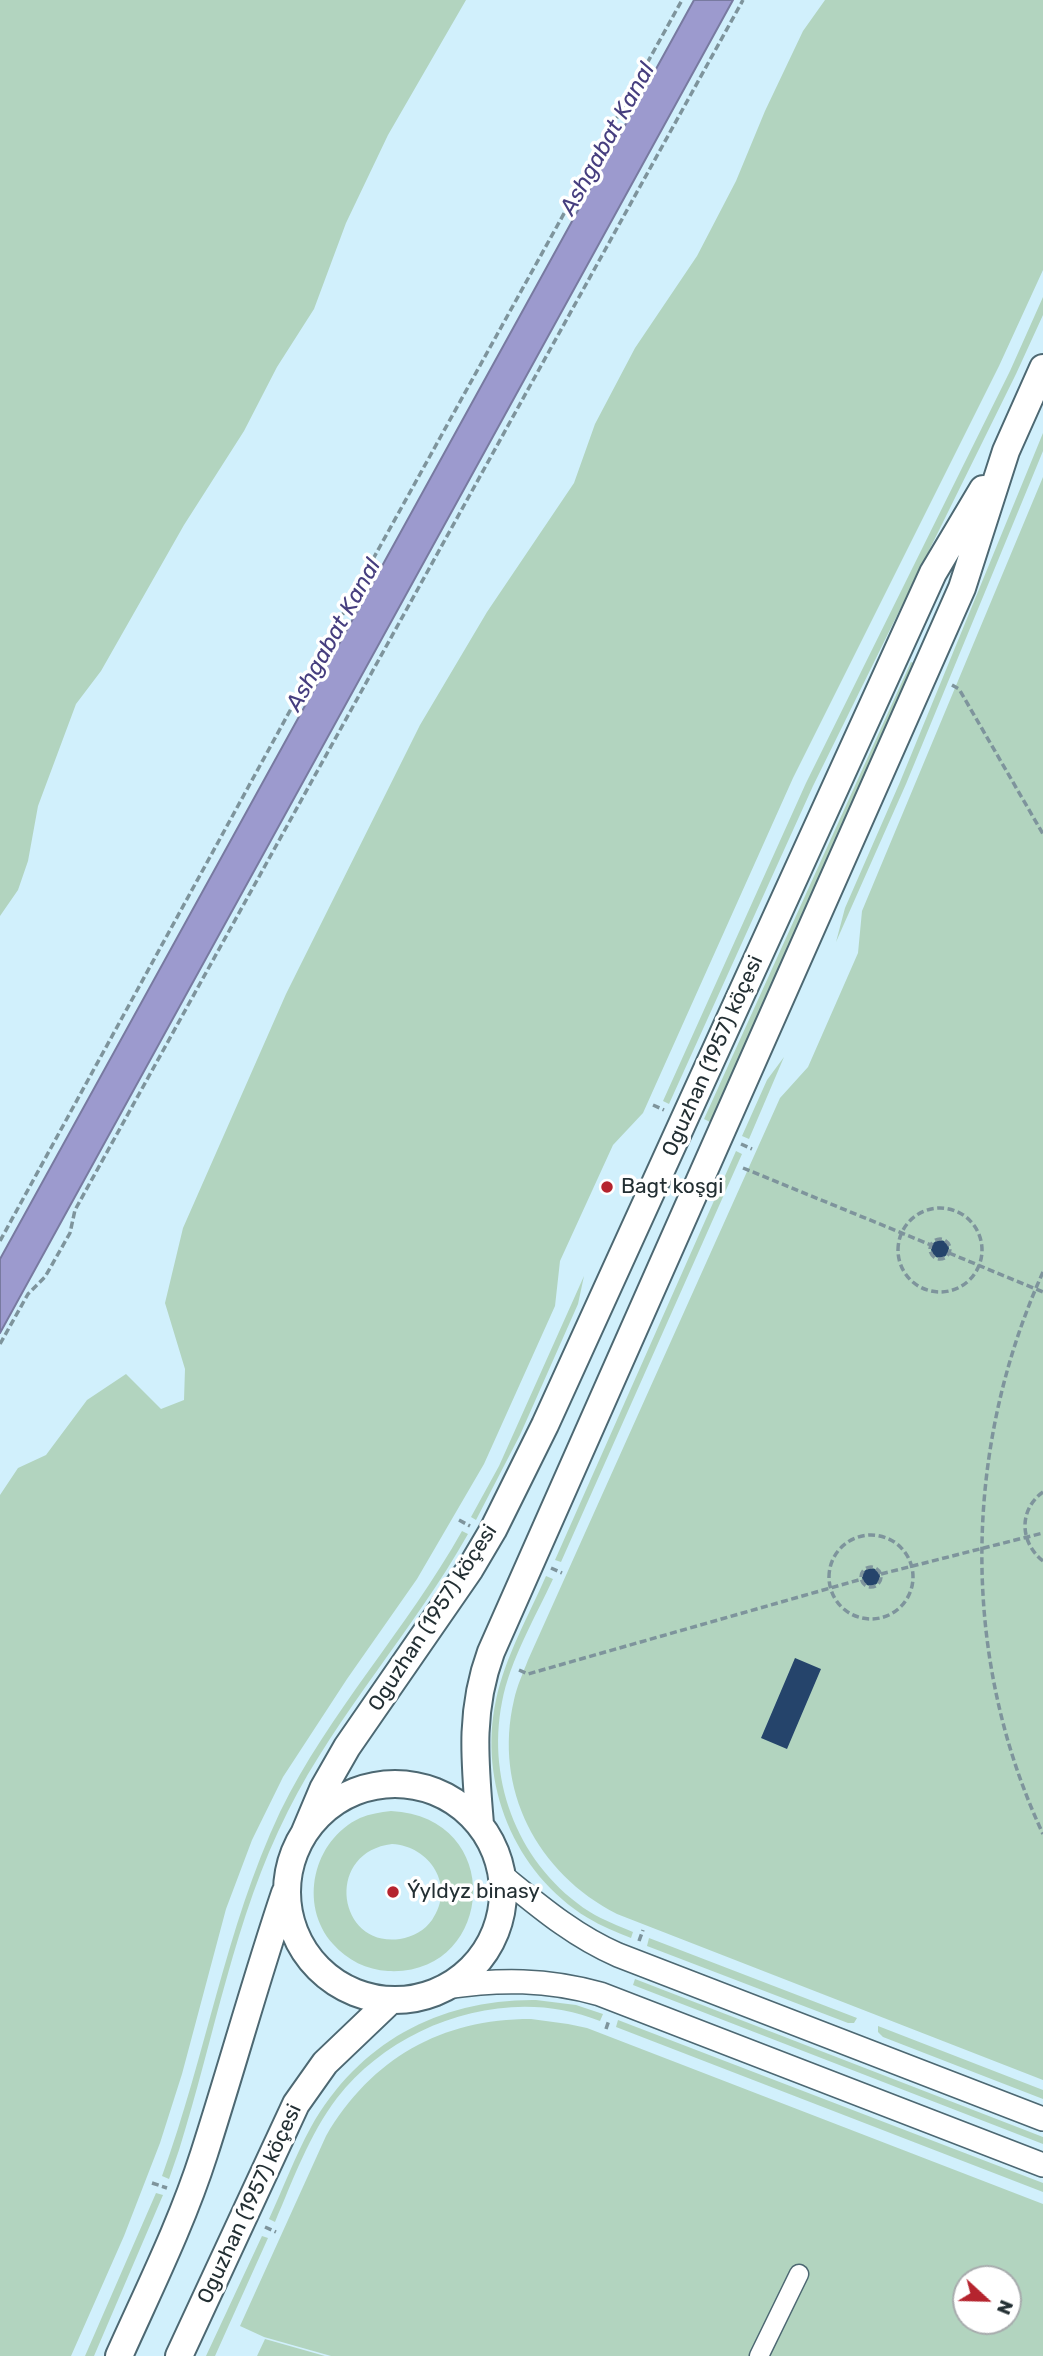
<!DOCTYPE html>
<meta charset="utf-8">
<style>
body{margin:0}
#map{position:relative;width:1043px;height:2356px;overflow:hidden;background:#d1f0fc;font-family:Rubik,sans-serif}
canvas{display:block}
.north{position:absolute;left:952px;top:2265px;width:70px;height:70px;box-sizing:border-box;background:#fff;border:2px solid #a7acad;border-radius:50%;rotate:112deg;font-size:19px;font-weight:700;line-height:28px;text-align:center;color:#232f33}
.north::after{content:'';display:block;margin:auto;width:24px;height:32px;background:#b5242e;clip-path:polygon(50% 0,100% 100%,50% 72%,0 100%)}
</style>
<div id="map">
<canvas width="1043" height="2356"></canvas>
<div class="north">N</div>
</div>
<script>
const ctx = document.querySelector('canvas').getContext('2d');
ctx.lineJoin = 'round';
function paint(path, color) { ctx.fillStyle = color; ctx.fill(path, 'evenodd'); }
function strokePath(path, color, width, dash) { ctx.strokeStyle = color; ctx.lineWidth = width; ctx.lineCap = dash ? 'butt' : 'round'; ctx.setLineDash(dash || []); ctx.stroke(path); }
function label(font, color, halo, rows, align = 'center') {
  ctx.font = font + ' Rubik,sans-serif'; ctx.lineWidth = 7; ctx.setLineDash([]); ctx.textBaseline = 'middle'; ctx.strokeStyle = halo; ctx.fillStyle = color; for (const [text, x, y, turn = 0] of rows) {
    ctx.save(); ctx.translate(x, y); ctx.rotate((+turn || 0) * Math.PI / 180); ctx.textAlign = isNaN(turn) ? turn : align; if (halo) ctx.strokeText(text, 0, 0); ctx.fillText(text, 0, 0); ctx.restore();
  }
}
paint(new Path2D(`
 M0 0H466L388 135 346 223 314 309 277 367 244 431 184 525 101 671 76 704 38 806 28 861 18 890 0 916Z
 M825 0H1043V270L999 366 793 778 643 1113 613 1145 560 1261 555 1306 484 1464 417 1579 347 1679 283 1777 252 1840 226 1909 182 2074 160 2143 124 2236 71 2356H0V1495L18 1468 46 1455 87 1400 126 1374 161 1409 184 1400 185 1369 165 1303 183 1228 286 994 420 725 487 612 574 483 595 424 635 348 697 256 736 181 765 111 803 31Z
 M1043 297V315L1016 374 813 786 669 1104 663 1101 806 783 1010 371Z
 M1043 433V451L906 784 836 942 845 908 900 782Z
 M1043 477V2080L617 1914C537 1873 493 1789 514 1700 517 1686 523 1673 528 1660L780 1098 808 1067 858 953 862 911Z
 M911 662 914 663 710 1122 704 1119Z
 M784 1057 749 1139 742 1136 767 1080Z
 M736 1151 742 1154 561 1562 555 1560Z
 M584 1276 578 1304 520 1435 476 1520 471 1517 499 1466Z
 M462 1531 468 1534C414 1630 338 1712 288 1811 234 1918 215 2036 179 2150L169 2179 162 2176C206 2056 225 1929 280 1812 329 1712 407 1629 462 1531Z
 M546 1576 553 1579C535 1618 510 1660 502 1702 486 1783 520 1867 590 1912 603 1920 619 1926 633 1932L631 1938C616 1932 601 1926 588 1918 514 1873 478 1783 496 1700 505 1657 529 1615 546 1576Z
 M391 1811C508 1817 494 1977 388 1971 367 1970 347 1960 333 1944 298 1905 313 1840 360 1818 370 1814 380 1812 391 1811ZM392 1844C430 1846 456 1886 432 1920 425 1930 413 1937 400 1939 337 1948 324 1852 392 1844Z
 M649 1938 857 2018 854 2023H848L647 1946Z
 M635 1979 1043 2137V2144L633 1985Z
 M536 2000 576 2005 603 2014 600 2021C509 1984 396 2022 337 2098 309 2135 293 2180 275 2222L269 2219C283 2189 295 2156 311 2127 359 2042 440 1999 536 2000Z
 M531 2019 568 2024 587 2028 1043 2204V2356H331L264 2337 240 2326 326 2136C372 2058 441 2019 531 2019ZM966 2279H1008V2321H966Z
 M618 2020 1043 2183V2192L616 2027Z
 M878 2026 1043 2090V2099L883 2037 878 2032Z
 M156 2193 163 2195 94 2356H85Z
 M262 2236 268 2238 215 2356H206Z
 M265 2339 325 2356H257Z`), '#b2d4bf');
const water = new Path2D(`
 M694 0H733L0 1333V1259Z`);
paint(water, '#9c9ace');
strokePath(water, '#787aa0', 2);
paint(new Path2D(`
 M931 1249a9 9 0 1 1 18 0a9 9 0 1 1-18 0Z
 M862 1577a9 9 0 1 1 18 0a9 9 0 1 1-18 0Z
 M795 1658 821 1669 787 1749 761 1738Z`), '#25446b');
const minor = new Path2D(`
 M759 2356 799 2274`);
const tertiary = new Path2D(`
 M502 1876C539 1906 574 1936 618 1955L1043 2119
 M446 1987C499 1979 547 1979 600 1994L1043 2165`);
const secondary = new Path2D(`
 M287 1892a108 108 0 1 1 216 0a108 108 0 1 1-216 0Z
 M480 1824C475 1763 469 1712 491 1652L962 588 1006 451 1043 368
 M304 1834 323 1789 347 1747 470 1569 493 1530 545 1425 933 573 983 489
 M119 2356C149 2289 182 2223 204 2154 232 2067 256 1979 285 1893
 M179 2356 296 2104 325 2063 391 2000`);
strokePath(minor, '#4d6872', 21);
strokePath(tertiary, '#4d6872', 26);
strokePath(secondary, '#4d6872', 30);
strokePath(new Path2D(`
 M952 685 959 689 1043 834
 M653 1105 664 1110
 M741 1144 752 1149
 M743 1168 931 1245
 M898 1250a42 42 0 1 1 84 0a42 42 0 1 1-84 0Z
 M930 1249a10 10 0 1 1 20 0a10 10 0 1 1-20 0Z
 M0 1241 362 579 682 0
 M949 1253 1043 1292
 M1043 1272C963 1449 960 1657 1043 1834
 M0 1344 28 1294 45 1277 70 1233 75 1210 743 0
 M1043 1492C1018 1510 1020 1543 1043 1561
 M459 1520 470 1526
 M829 1577a42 42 0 1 1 84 0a42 42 0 1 1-84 0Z
 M861 1577a10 10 0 1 1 20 0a10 10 0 1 1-20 0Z
 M551 1568 562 1573
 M881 1574 1043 1533
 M519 1670 528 1674 862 1579
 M639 1941 643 1930
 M606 2029 609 2020
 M152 2183 167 2188
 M265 2227 276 2232`), '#7e949c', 3.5, [7, 3.5]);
strokePath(minor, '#fff', 18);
strokePath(tertiary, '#fff', 23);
strokePath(secondary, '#fff', 26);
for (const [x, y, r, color] of [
 [607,1187,7,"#b5242e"],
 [393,1892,7,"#b5242e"]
]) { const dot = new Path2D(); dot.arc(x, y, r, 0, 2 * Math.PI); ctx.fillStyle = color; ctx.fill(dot); strokePath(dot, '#fff', 2.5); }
label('21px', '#232f33', '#fff', [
 ["Oguzhan (1957) köçesi",713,1056,-66],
 ["Oguzhan (1957) köçesi",433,1618,-57],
 ["Oguzhan (1957) köçesi",250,2204,-65]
]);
label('21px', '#232f33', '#fff', [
 ["Bagt koşgi",621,1187],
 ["Ýyldyz binasy",407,1892]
], 'left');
label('italic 23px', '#463e7f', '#fff', [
 ["Ashgabat Kanal",608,139,-61],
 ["Ashgabat Kanal",334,635,-61]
]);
</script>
